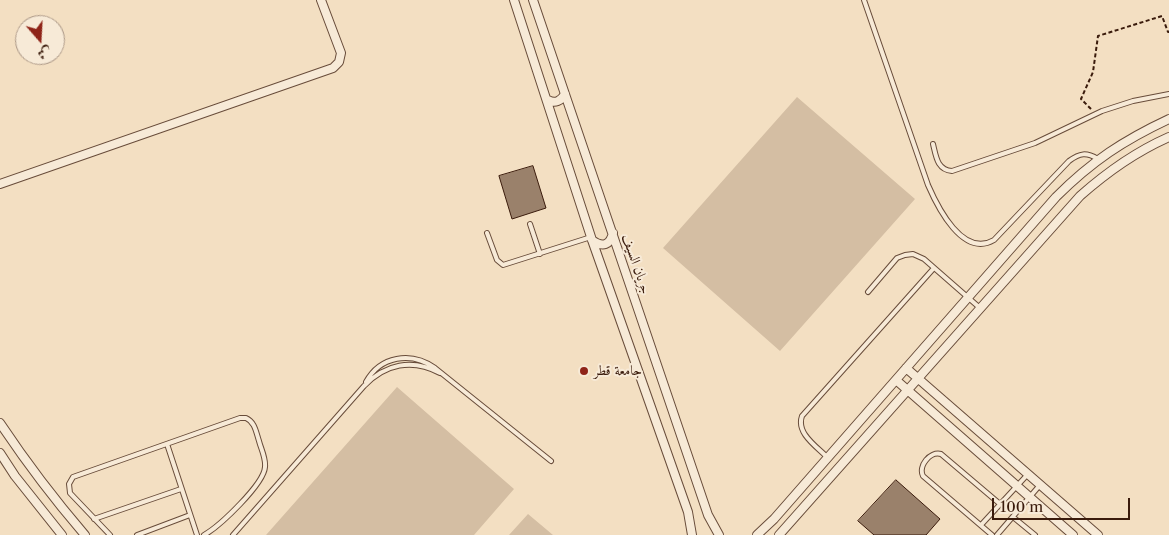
<!DOCTYPE html>
<meta charset="utf-8">
<style>
body{margin:0}
#map{position:relative;width:1169px;height:535px;overflow:hidden;background:#f3dfc2;font-family:"Libre Caslon Text",Amiri,serif}
canvas{display:block}
.north{position:absolute;left:15px;top:15px;width:50px;height:50px;box-sizing:border-box;background:#f7ead7;border:1px solid #ab9786;border-radius:50%;rotate:161deg;font-size:14px;font-weight:700;line-height:20px;text-align:center;color:#3a1b0c}
.north::after{content:'';display:block;margin:auto;width:18px;height:22px;background:#8f2418;clip-path:polygon(50% 0,100% 100%,50% 72%,0 100%)}
.scale{position:absolute;left:992px;top:498px;width:138px;height:22px;box-sizing:border-box;border:2px solid #3a1b0c;border-top:0;padding-left:6px;font-size:15px;line-height:18px;white-space:nowrap;color:#3a1b0c;-webkit-text-stroke:4px #f7ead7;paint-order:stroke}
</style>
<div id="map">
<canvas width="1169" height="535"></canvas>
<div class="north">ش</div>
<div class="scale">100 m</div>
</div>
<script>
const ctx = document.querySelector('canvas').getContext('2d');
ctx.lineJoin = 'round';
function paint(path, color) { ctx.fillStyle = color; ctx.fill(path, 'evenodd'); }
function strokePath(path, color, width, dash) { ctx.strokeStyle = color; ctx.lineWidth = width; ctx.lineCap = dash ? 'butt' : 'round'; ctx.setLineDash(dash || []); ctx.stroke(path); }
function label(font, color, halo, rows, align = 'center') {
  ctx.font = font + ' "Libre Caslon Text",Amiri,serif'; ctx.lineWidth = 4; ctx.setLineDash([]); ctx.textBaseline = 'middle'; ctx.strokeStyle = halo; ctx.fillStyle = color; for (const [text, x, y, turn = 0] of rows) {
    ctx.save(); ctx.translate(x, y); ctx.rotate((+turn || 0) * Math.PI / 180); ctx.textAlign = isNaN(turn) ? turn : align; if (halo) ctx.strokeText(text, 0, 0); ctx.fillText(text, 0, 0); ctx.restore();
  }
}
paint(new Path2D(`
 M797 97 915 199 780 351 663 248Z
 M397 387 514 489 474 535H266Z
 M528 514 553 535H509Z`), '#d4bea3');
const building = new Path2D(`
 M533 166 546 208 512 219 499 176Z
 M896 480 940 519 926 535H874L858 521Z`);
paint(building, '#9a816b');
strokePath(building, '#3a1b0c', 1);
const service = new Path2D(`
 M864 0 928 185C938 208 963 258 994 240L1069 161C1080 153 1086 152 1098 159
 M933 144C936 156 937 170 952 171L1035 143 1102 111 1133 101 1169 94
 M530 224 540 254
 M487 233 497 260 503 265 591 237
 M868 292 897 258 905 255 913 254 924 259 980 308
 M366 382C380 356 411 351 435 368L551 461
 M167 444 197 535
 M827 457C816 446 796 433 802 416L934 268
 M1013 517 1035 535
 M94 519 181 489
 M981 525 1028 474
 M110 535 70 493 69 484 73 477 240 418H246C255 422 256 432 259 441 261 449 266 458 265 467 264 484 220 526 204 535
 M137 535 190 515
 M233 535 364 386C385 364 412 358 440 373
 M992 535 923 476C918 466 930 451 941 454L1000 504
 M997 535 1040 485`);
const minor = new Path2D(`
 M514 0 592 240 688 512 692 535
 M533 0 708 515 719 535
 M548 100C555 104 561 101 565 94
 M0 184 333 68 339 62 341 53 321 0
 M592 240C603 248 610 245 613 233
 M906 368 1098 535
 M896 380 1073 535
 M0 423C26 462 54 499 85 535
 M0 453 15 476 62 535
 M757 535 774 519 1056 197C1092 161 1124 140 1169 119
 M779 535 1080 196C1107 172 1135 152 1169 137`);
strokePath(service, '#684c3a', 6);
strokePath(minor, '#684c3a', 10);
strokePath(new Path2D(`
 M1091 109 1081 99 1093 72 1098 36 1162 16 1168 32H1169`), '#3a1b0c', 2, [4, 2.5]);
strokePath(service, '#f7ead7', 4);
strokePath(minor, '#f7ead7', 8);
for (const [x, y, r, color] of [
 [584,371,5,"#8f2418"]
]) { const dot = new Path2D(); dot.arc(x, y, r, 0, 2 * Math.PI); ctx.fillStyle = color; ctx.fill(dot); strokePath(dot, '#f7ead7', 2); }
label('14px', '#3a1b0c', '#f7ead7', [
 ["جريان السيف",636,264,71]
]);
label('14px', '#3a1b0c', '#f7ead7', [
 ["جامعة قطر",594,371]
], 'left');
</script>
